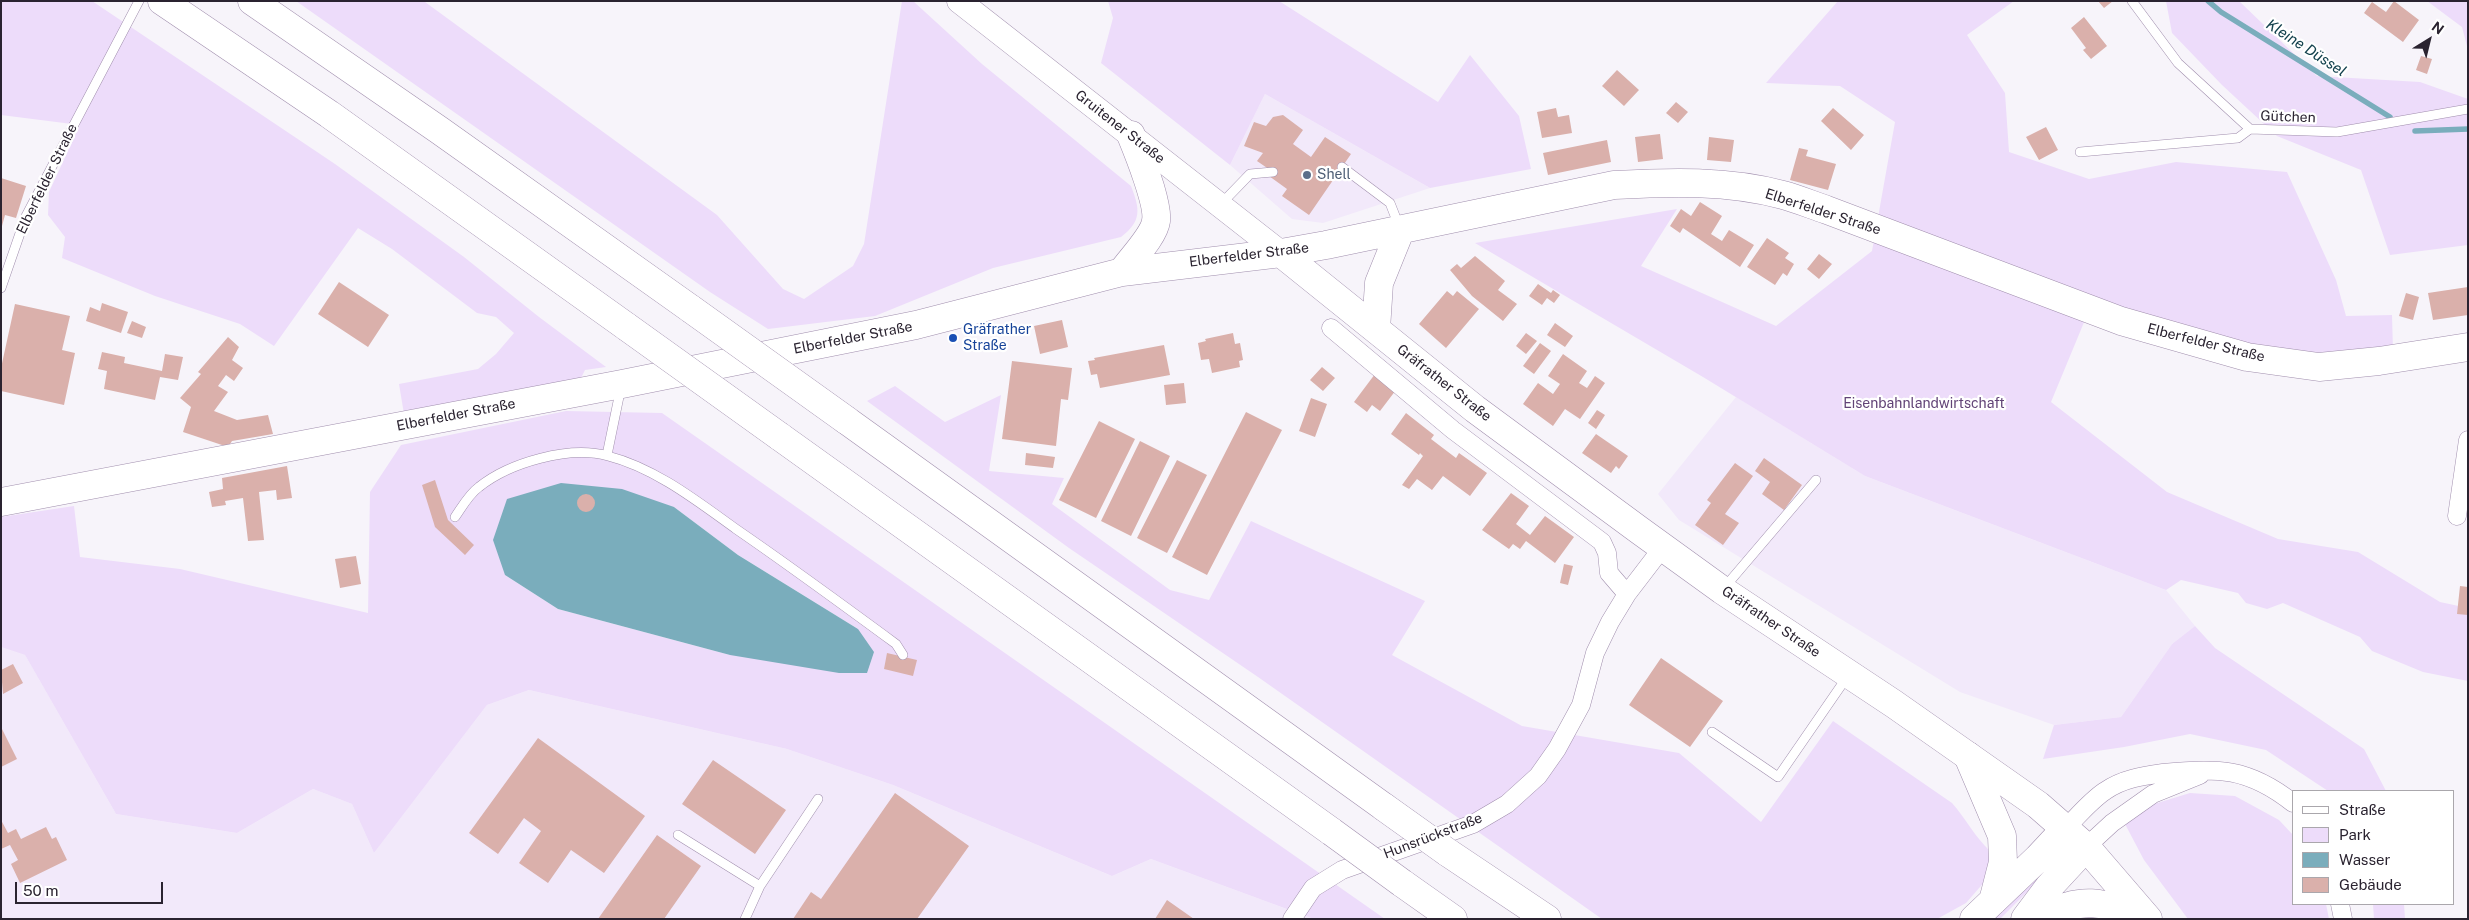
<!DOCTYPE html>
<meta charset="utf-8">
<style>
body{margin:0}
#map{position:relative;width:2469px;height:920px;overflow:hidden;background:#f7f4fa;font-family:"Public Sans",sans-serif}
canvas{display:block}
.frame{position:absolute;inset:0;border:2px solid #2a2330;pointer-events:none}
.legend{position:absolute;left:2292px;top:790px;width:162px;height:115px;box-sizing:border-box;background:#fff;border:1px solid #aaa7ac;margin:0;padding:6px 9px;list-style:none;font-size:15px;color:#2a2330}
.legend li{display:flex;align-items:center;gap:10px;height:25px}
.legend b{width:25px;border:1px solid #aaa7ac}
.north{position:absolute;left:2404px;top:15px;width:50px;height:50px;-webkit-text-stroke:4px #fff;paint-order:stroke;rotate:36deg;font-size:14px;font-weight:700;line-height:20px;text-align:center;color:#2a2330}
.north::after{content:'';display:block;margin:auto;width:18px;height:22px;background:#2a2330;clip-path:polygon(50% 0,100% 100%,50% 72%,0 100%)}
.scale{position:absolute;left:15px;top:882px;width:148px;height:22px;box-sizing:border-box;border:2px solid #2a2330;border-top:0;padding-left:6px;font-size:15px;line-height:18px;white-space:nowrap;color:#2a2330;-webkit-text-stroke:4px #fff;paint-order:stroke}
</style>
<div id="map">
<canvas width="2469" height="920"></canvas>
<div class="frame"></div>
<ul class="legend">
<li><b style="height:6px;background:#fff"></b>Straße</li>
<li><b style="height:14px;background:#eddcfa"></b>Park</li>
<li><b style="height:14px;background:#7aadbc"></b>Wasser</li>
<li><b style="height:14px;background:#dab0ab"></b>Gebäude</li>
</ul>
<div class="north">N</div>
<div class="scale">50 m</div>
</div>
<script>
const ctx = document.querySelector('canvas').getContext('2d');
ctx.lineJoin = 'round';
function paint(path, color) { ctx.fillStyle = color; ctx.fill(path, 'evenodd'); }
function strokePath(path, color, width, dash) { ctx.strokeStyle = color; ctx.lineWidth = width; ctx.lineCap = dash ? 'butt' : 'round'; ctx.setLineDash(dash || []); ctx.stroke(path); }
function label(font, color, halo, rows, align = 'center') {
  ctx.font = font + ' "Public Sans",sans-serif'; ctx.lineWidth = 4.5; ctx.setLineDash([]); ctx.textBaseline = 'middle'; ctx.strokeStyle = halo; ctx.fillStyle = color; for (const [text, x, y, turn = 0] of rows) {
    ctx.save(); ctx.translate(x, y); ctx.rotate((+turn || 0) * Math.PI / 180); ctx.textAlign = isNaN(turn) ? turn : align; if (halo) ctx.strokeText(text, 0, 0); ctx.fillText(text, 0, 0); ctx.restore();
  }
}
paint(new Path2D(`
 M1265 94 1430 188 1323 223 1292 219 1230 165Z
 M1736 397 1865 476 2166 590 2195 626 2172 644 2121 717 2054 725 1960 692 1679 520 1658 494Z
 M1 647 25 655 116 814 237 833 313 789 352 804 374 853 487 705 529 690 787 749 893 785 1112 876 1151 859 1314 919H1Z`), '#f2e9fa');
paint(new Path2D(`
 M1 1H92L335 164 464 257 539 317 606 367 585 370 580 380 404 414 399 384 478 369 496 354 514 333 496 317 477 313 392 249 358 228 274 346 240 324 155 296 62 258 65 237 48 215 49 192 80 125 1 115Z
 M296 1 425 2 717 215 783 289 804 299 853 266 864 244 902 1H913L982 64 1131 186C1140 209 1142 221 1121 237L993 268 875 316 768 329 710 292Z
 M1108 1H1279L1438 102 1470 55 1519 116 1531 169 1430 188 1265 94 1230 165 1101 63 1113 18Z
 M1838 1H2014L1967 35 2005 93 2009 152 2089 179 2176 162 2287 172 2336 280 2346 316 2392 315 2393 351 2312 360 2092 303 2051 402 2167 492 2278 539 2358 552 2440 602 2468 608V681L2423 672 2372 651 2360 637 2283 603 2267 609 2246 603 2238 593 2181 580 2166 590 1865 476 1703 377 1475 243 1677 209 1641 266 1776 326 1872 251 1895 122 1840 86 1766 83Z
 M2166 1H2239L2317 76 2420 82 2468 99V245L2390 255 2361 170 2277 136 2222 85 2172 33Z
 M2427 1H2468V50L2462 27Z
 M895 386 945 422 1001 395 989 471 1064 478 1052 504 1170 590 1209 600 1251 521 1425 601 1392 655 1522 726 1679 753 1761 822 1833 721 1952 803C1966 819 1975 837 1990 851L1987 879 1966 903 1937 919H1602L1258 677 1069 548 867 401Z
 M566 411 662 413 1385 919H1314L1151 859 1112 876 893 785 787 749 529 690 487 705 374 853 352 804 313 789 237 833 116 814 25 655 1 647V517L74 506 80 557 180 569 368 613 370 492 401 445ZM674 507 738 555 858 629 730 655 558 609 505 575Z
 M2195 626 2215 648 2364 749 2386 791H2328L2266 750 2190 734 2124 747 2043 759 2054 725 2121 717 2172 644Z
 M2190 793 2235 796 2279 820 2293 835V904H2326L2329 919H2188L2144 860 2125 824 2154 804Z
 M2038 874 2041 878 2000 919H1993Z
 M2373 904H2404L2405 919H2374Z`), '#eddcfa');
paint(new Path2D(`
 M561 483 622 489 674 507 738 555 858 629 874 652 867 673H839L730 655 558 609 505 575 493 540 507 499Z`), '#7aadbc');
strokePath(new Path2D(`
 M2208 1 2221 12 2390 117
 M2415 131 2468 129`), '#7aadbc', 5.5);
paint(new Path2D(`
 M2098 1H2113L2104 8Z
 M2394 1 2419 20 2403 42 2364 13 2372 2 2386 12Z
 M2084 17 2107 46 2091 59 2083 50 2086 48 2071 28Z
 M2421 56 2432 59 2427 74 2416 70Z
 M1617 70 1639 90 1624 106 1602 86Z
 M1676 102 1688 112 1678 123 1666 113Z
 M1556 108 1558 117 1569 115 1572 133 1542 138 1537 112Z
 M1833 108 1864 135 1851 150 1821 121Z
 M1283 115 1303 130 1293 144 1311 157 1325 137 1351 154 1309 215 1282 196 1287 189 1269 176 1273 172 1257 161 1263 153 1244 146 1254 122 1266 126 1273 117Z
 M2046 127 2058 150 2039 160 2026 137Z
 M1660 134 1663 159 1638 162 1635 137Z
 M1709 137 1734 140 1731 162 1707 160Z
 M1607 140 1611 162 1548 175 1543 153Z
 M1799 148 1808 150 1806 156 1836 164 1828 190 1790 180Z
 M1 178 26 186 16 218 5 215 2 226Z
 M1700 202 1722 216 1711 234 1722 241 1729 230 1754 245 1740 267 1683 228 1680 233 1670 226 1681 209 1691 216Z
 M1767 238 1789 253 1785 258 1794 264 1787 276 1783 273 1775 285 1747 267Z
 M1819 254 1832 264 1819 279 1807 269Z
 M1475 256 1505 281 1498 290 1517 304 1503 321 1472 296 1450 270 1457 264 1461 268Z
 M339 282 389 315 368 347 318 314Z
 M1538 284 1551 293 1553 290 1560 295 1554 303 1547 298 1542 305 1529 296Z
 M2468 287V315L2433 320 2428 293Z
 M1447 291 1453 296 1457 291 1479 309 1446 348 1419 324Z
 M2406 293 2419 297 2413 320 2399 316Z
 M102 303 128 312 121 333 86 321 90 307 100 311Z
 M15 304 70 316 62 350 75 353 64 405 1 391V368Z
 M1062 320 1068 347 1040 354 1034 326Z
 M132 321 146 327 142 338 127 333Z
 M1555 323 1573 336 1565 347 1547 335Z
 M1233 333 1235 344 1240 343 1243 360 1239 361 1240 367 1212 373 1209 359 1201 360 1198 343 1206 341 1205 339Z
 M1526 333 1537 341 1526 354 1516 346Z
 M228 337 239 347 232 360 243 368 234 381 226 375 218 386 228 392 214 411 237 420 268 415 273 434 232 441 228 447 183 432 191 407 180 398 201 374 198 372Z
 M1540 343 1551 351 1534 374 1523 366Z
 M1164 345 1170 375 1100 388 1097 374 1091 375 1088 361 1095 360 1094 358Z
 M102 352 125 357 124 363 162 371 165 354 183 357 178 380 160 377 155 400 104 389 107 371 98 369Z
 M1563 354 1587 371 1579 383 1587 388 1595 376 1605 383 1580 419 1565 409 1553 426 1523 404 1538 383 1553 394 1560 384 1548 376Z
 M1012 361 1072 368 1068 400 1061 399 1056 446 1002 439Z
 M1322 367 1335 378 1323 391 1310 380Z
 M1375 374 1396 390 1380 411 1372 405 1367 412 1354 402Z
 M1184 383 1186 403 1166 405 1164 385Z
 M1311 398 1327 404 1315 437 1299 431Z
 M1597 410 1605 415 1596 429 1588 423Z
 M1246 412 1282 430 1207 575 1172 557Z
 M1406 413 1434 435 1431 439 1456 458 1459 453 1487 473 1470 496 1443 476 1432 490 1417 479 1409 489 1402 485 1423 456 1420 453 1419 455 1391 434Z
 M1099 421 1135 439 1096 518 1059 500Z
 M1596 434 1628 456 1619 469 1616 466 1611 473 1582 453Z
 M1140 441 1170 456 1131 536 1101 521Z
 M1026 453 1055 457 1053 468 1025 465Z
 M1764 458 1802 485 1784 510 1762 494 1770 482 1755 471Z
 M1177 460 1207 475 1167 553 1137 538Z
 M1735 463 1753 476 1725 514 1739 523 1723 545 1695 525 1711 503 1707 500Z
 M287 466 292 498 277 500 276 490 259 492 264 540 248 541 243 498 225 501 226 505 212 507 209 492 223 489 222 478Z
 M435 480 448 520 474 545 465 555 435 527 422 485Z
 M1511 493 1529 506 1516 524 1530 535 1545 516 1574 537 1555 563 1526 541 1520 549 1513 544 1509 549 1482 530Z
 M577 503a9 9 0 1 1 18 0a9 9 0 1 1-18 0Z
 M356 556 361 584 340 588 335 559Z
 M1564 564 1573 566 1568 585 1560 583Z
 M2460 586 2468 587V615L2457 614Z
 M887 653 917 660 913 676 884 669Z
 M1661 658 1723 701 1690 747 1629 705Z
 M13 664 23 683 3 694 1 670Z
 M1 727 17 759 1 767Z
 M538 738 645 816 604 873 571 850 548 883 519 863 541 831 524 818 498 854 469 833Z
 M713 760 786 810 755 854 682 804Z
 M895 793 969 846 917 919H793L811 892 821 899Z
 M1 820 8 833 16 829 21 839 46 827 52 839 56 837 67 860 20 883 11 864 18 860 10 845 1 849Z
 M657 835 701 866 664 919H598Z
 M1167 900 1194 919H1155Z`), '#dab0ab');
const lane = new Path2D(`
 M2132 1 2178 63 2250 129 2337 132 2468 109
 M2080 152 2238 138 2250 129
 M1342 167 1390 203 1399 226
 M1221 204 1250 174 1273 172
 M1 288 26 216 139 1
 M607 455 621 387
 M455 517C462 507 469 494 479 487 509 463 569 445 608 456 655 468 697 501 736 529 790 566 843 605 896 644L903 655
 M1724 588 1816 480
 M1712 732 1778 777 1847 677
 M678 835 760 886 745 919
 M760 886 818 799`);
const street = new Path2D(`
 M1331 328 1453 430 1602 542 1607 553 1609 573 1627 594
 M2457 516 2468 440
 M2066 828C2078 816 2090 801 2105 791 2122 779 2142 776 2163 773 2217 767 2249 768 2293 803
 M2086 847 2112 823 2153 794 2200 775
 M2340 904 2343 919
 M1292 919 1313 888 1342 870 1473 824 1507 804 1538 776 1557 749 1581 705 1595 653 1610 622 1627 594 1663 547`);
const secondary = new Path2D(`
 M959 1 1281 253`);
const primary = new Path2D(`
 M1281 253 1475 409 1639 530 1722 590 1894 704 2038 805 2086 847 2148 919
 M1122 272C1131 259 1154 236 1156 221 1159 204 1138 152 1131 135
 M1376 329 1379 283 1400 231
 M1 502 622 384 916 325 1122 272 1281 253 1326 245 1614 185C1669 182 1728 180 1783 195 1798 199 1812 205 1827 210L2121 321 2247 357 2319 367 2379 361 2468 347`);
const highway = new Path2D(`
 M162 1 329 114 627 327
 M252 1 439 130 691 309
 M846 420 1384 807
 M779 436 1332 832
 M1968 756 2002 836 2003 862 1993 901
 M1447 852 1547 919
 M1402 883 1453 919
 M1974 919 2038 858 2066 828
 M2025 919 2049 887 2086 847
 M2038 919C2083 895 2100 901 2146 919`);
strokePath(lane, '#a08ead', 10);
strokePath(street, '#a08ead', 19);
strokePath(secondary, '#a08ead', 25);
strokePath(primary, '#a08ead', 29);
strokePath(highway, '#a08ead', 29);
strokePath(lane, '#fff', 9);
strokePath(street, '#fff', 18);
strokePath(secondary, '#fff', 24);
strokePath(primary, '#fff', 28);
strokePath(highway, '#fff', 28);
const highwayBridge = new Path2D(`
 M691 309 846 420
 M627 327 779 436
 M1384 807 1447 852
 M1332 832 1402 883`);
strokePath(highwayBridge, '#a08ead', 29, []);
strokePath(highwayBridge, '#fff', 28);
for (const [x, y, r, color] of [
 [1307,175,5,"#5c6f8a"],
 [953,338,5,"#1a4fb4"]
]) { const dot = new Path2D(); dot.arc(x, y, r, 0, 2 * Math.PI); ctx.fillStyle = color; ctx.fill(dot); strokePath(dot, '#fff', 2); }
label('14px', '#2a2330', '#fff', [
 ["Gütchen",2288,117,2],
 ["Gruitener Straße",1120,127,38],
 ["Elberfelder Straße",47,179,-64],
 ["Elberfelder Straße",1823,212,18],
 ["Elberfelder Straße",1249,255,-7],
 ["Elberfelder Straße",853,338,-11],
 ["Elberfelder Straße",2206,343,14],
 ["Gräfrather Straße",1444,383,38],
 ["Elberfelder Straße",456,415,-11],
 ["Gräfrather Straße",1771,622,34],
 ["Hunsrückstraße",1433,836,-21]
]);
label('14px', '#4e5e75', '#fff', [
 ["Shell",1317,175]
], 'left');
label('14px', '#164399', '#fff', [
 ["Gräfrather",963,330],
 ["Straße",963,346]
], 'left');
label('14px', '#624477', '#fff', [
 ["Eisenbahnlandwirtschaft",1924,404]
]);
label('italic 15px', '#14424e', '#fff', [
 ["Kleine Düssel",2306,48,33]
]);
</script>
